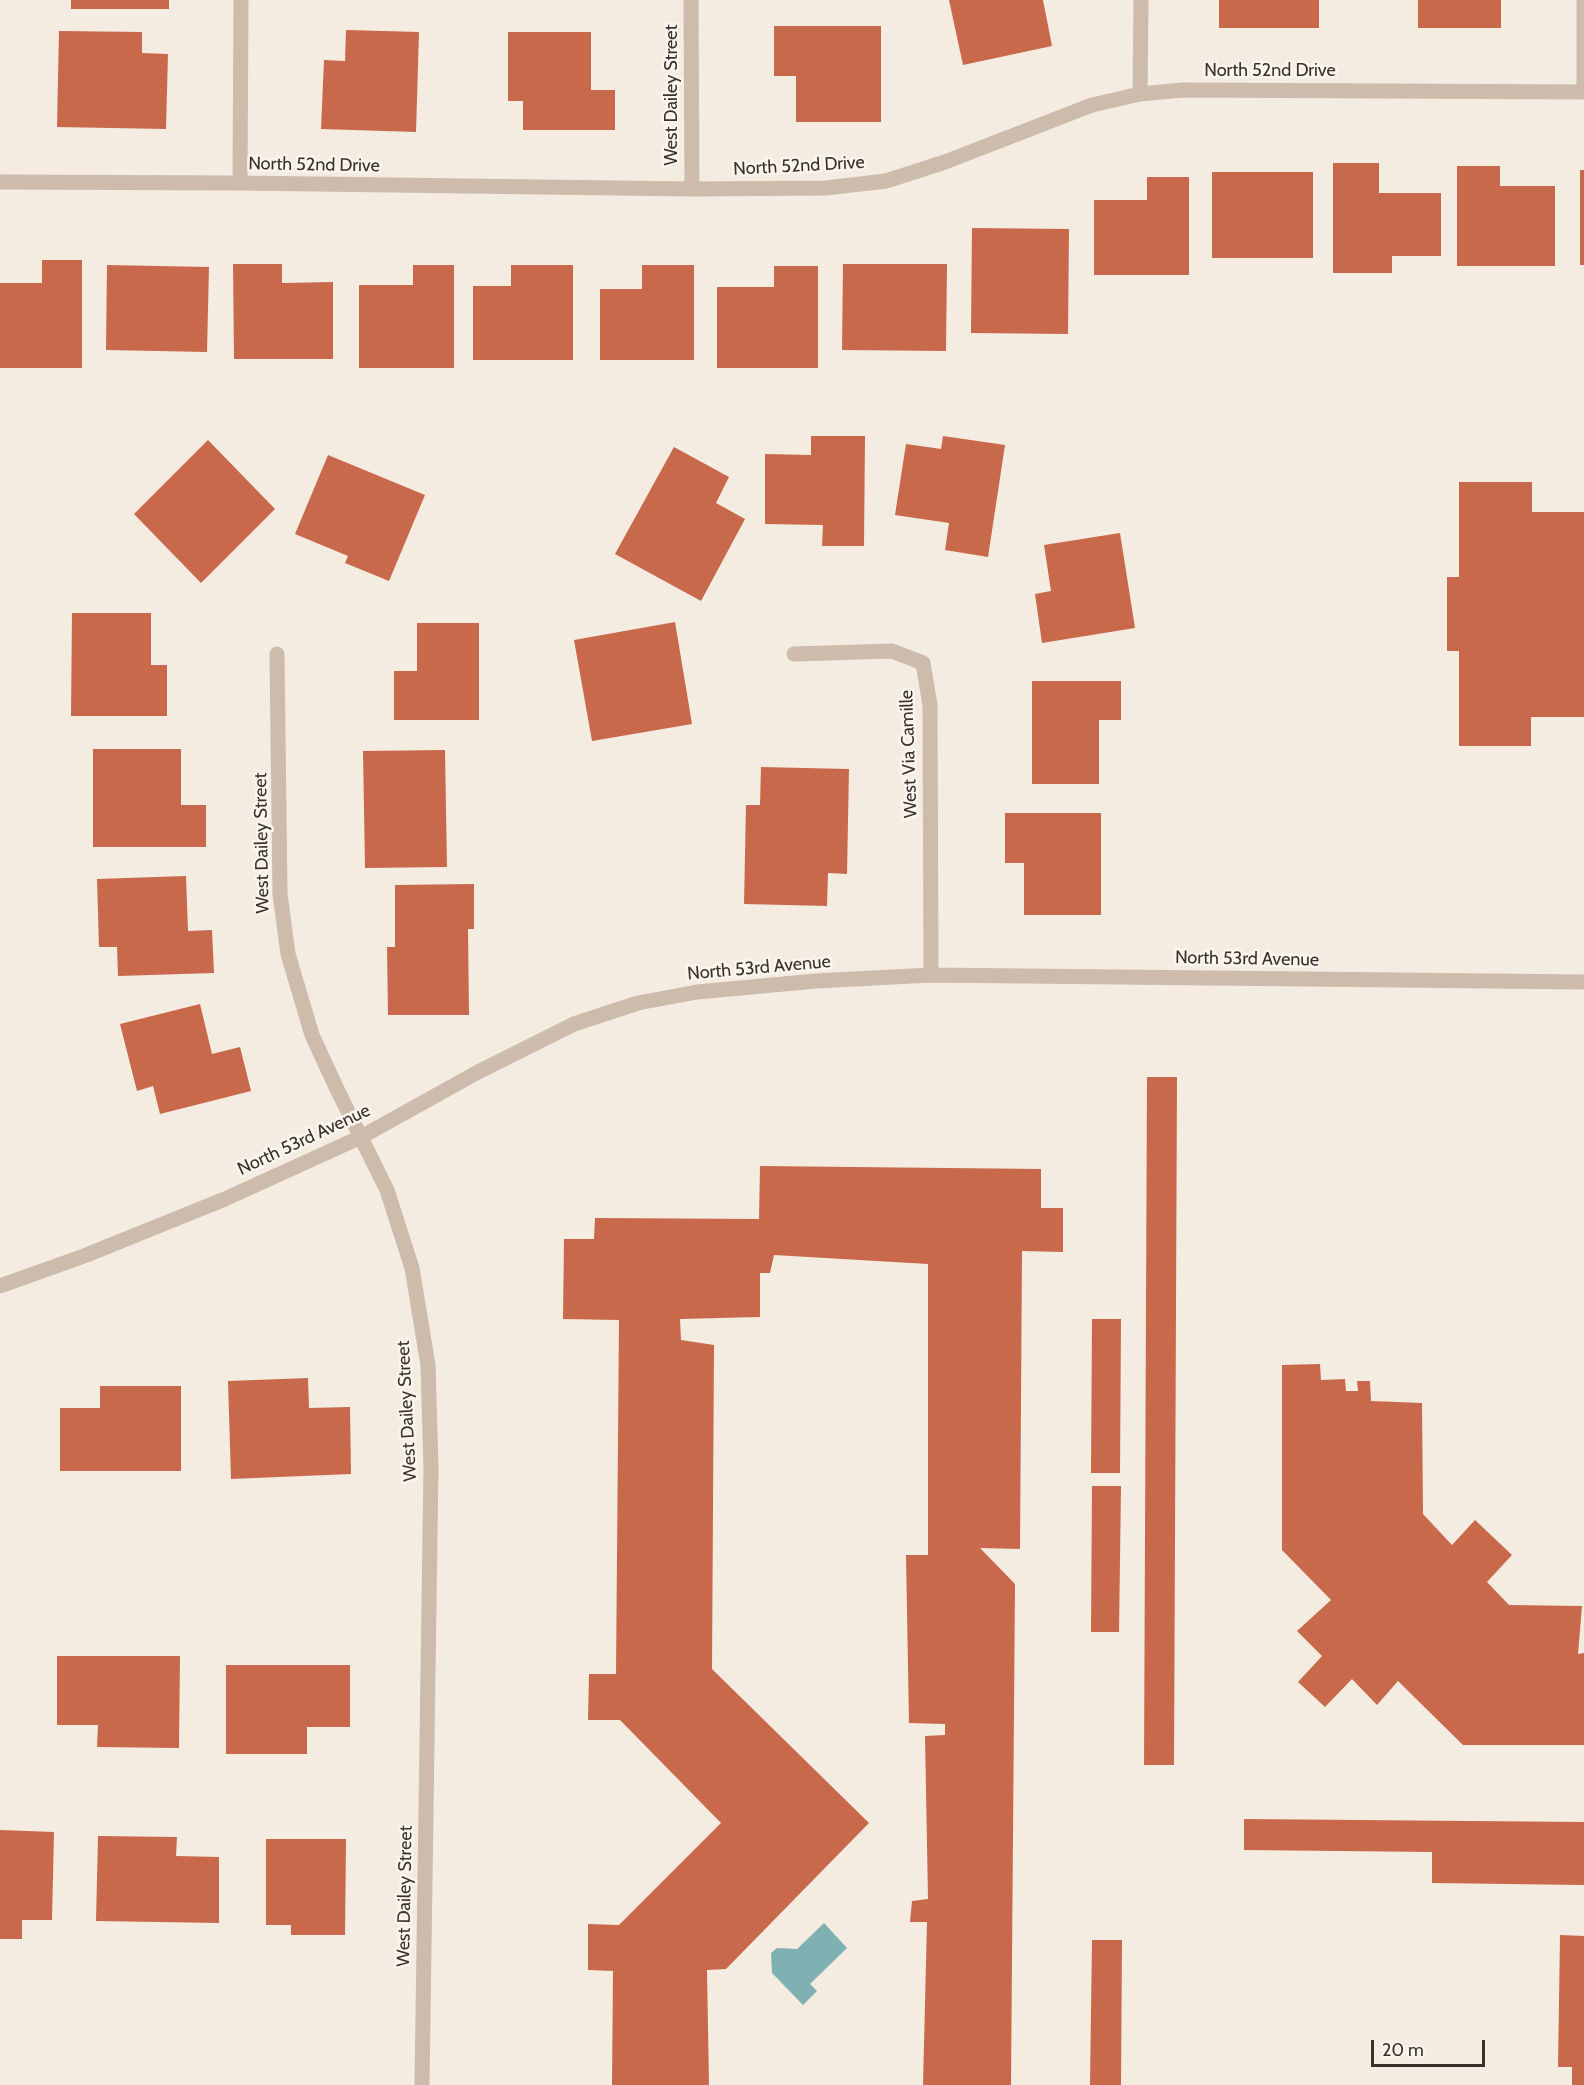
<!DOCTYPE html>
<style>
body{margin:0}
#map{position:relative;width:1584px;height:2085px;overflow:hidden;background:#f4ebe1;font-family:Cabin,sans-serif}
canvas{display:block}
.scale{position:absolute;left:1371px;top:2040px;width:114px;height:27px;box-sizing:border-box;border:3px solid #3b302b;border-top:0;padding-left:8px;font-size:18px;line-height:21px;white-space:nowrap;color:#3b302b;-webkit-text-stroke:4px #fbf5ee;paint-order:stroke}
</style>
<div id="map">
<canvas width="1584" height="2085"></canvas>
<div class="scale">20 m</div>
</div>
<script>
const ctx = document.querySelector('canvas').getContext('2d');
ctx.lineJoin = 'round';
function paint(path, color) { ctx.fillStyle = color; ctx.fill(path, 'evenodd'); }
function strokePath(path, color, width, dash) { ctx.strokeStyle = color; ctx.lineWidth = width; ctx.lineCap = dash ? 'butt' : 'round'; ctx.setLineDash(dash || []); ctx.stroke(path); }
function label(font, color, halo, rows, align = 'center') {
  ctx.font = font + ' Cabin,sans-serif'; ctx.lineWidth = 5; ctx.setLineDash([]); ctx.textBaseline = 'middle'; ctx.strokeStyle = halo; ctx.fillStyle = color; for (const [text, x, y, turn = 0] of rows) {
    ctx.save(); ctx.translate(x, y); ctx.rotate((+turn || 0) * Math.PI / 180); ctx.textAlign = isNaN(turn) ? turn : align; if (halo) ctx.strokeText(text, 0, 0); ctx.fillText(text, 0, 0); ctx.restore();
  }
}
paint(new Path2D(`
 M824 1923 847 1948 810 1984 817 1991 803 2005 772 1973 771 1953 777 1948 797 1949Z`), '#7fb0b2');
paint(new Path2D(`
 M71 0H169V9H71Z
 M949 0H1043L1052 46 963 65Z
 M1219 0H1319V28H1219Z
 M1418 0H1501V28H1418Z
 M774 26H881V122H796V76H774Z
 M346 30 419 32 416 132 321 129 324 60 345 61Z
 M59 31 142 32V53L168 54 166 129 57 127Z
 M508 32H591V90H615V130H523V101H508Z
 M1333 163H1379V193H1441V256H1392V273H1333Z
 M1457 166H1500V186H1555V266H1457Z
 M1580 170H1584V265H1580Z
 M1212 172H1313V258H1212Z
 M1147 177H1189V275H1094V200H1147Z
 M972 228 1069 229 1068 334 971 333Z
 M42 260H82V368H0V283H42Z
 M233 264H282V283L333 282V359H234Z
 M843 264H947L946 351 842 350Z
 M107 265 209 267 207 352 106 350Z
 M413 265H454V368H359V285H413Z
 M511 265H573V360H473V286H511Z
 M642 265H694V360H600V289H642Z
 M774 266H818V368H717V287H774Z
 M811 436H865L864 546H822L823 525 765 524V454L811 455Z
 M943 436 1005 445 988 557 945 550 949 523 895 515 906 444 941 449Z
 M208 440 275 509 201 583 134 514Z
 M674 447 729 477 716 503 745 519 701 601 615 554Z
 M328 455 425 495 389 581 345 563 348 556 295 534Z
 M1459 482H1532V512H1584V717H1531V746H1459V651H1447V577H1459Z
 M1120 533 1135 628 1042 643 1035 594 1051 591 1044 545Z
 M72 613H151V665H167V716H71Z
 M675 622 692 724 592 741 574 640Z
 M417 623H479V720H394V671H417Z
 M1032 681H1121V720H1099V784H1032Z
 M93 749H181V805H206V847H93Z
 M445 750 447 867 365 868 363 751Z
 M761 767 849 769 847 874 828 873 827 906 744 904 746 805H760Z
 M1005 813H1101V915H1024V863H1005Z
 M186 876 188 931 212 930 214 973 118 976 117 947H99L97 879Z
 M474 884V929H468L469 1015H388L387 947H395V885Z
 M200 1004 212 1054 240 1047 251 1091 160 1114 153 1086 137 1091 120 1024Z
 M1147 1077H1177L1174 1765H1144Z
 M760 1166 1041 1169V1208H1063V1252L1022 1251 1020 1549 980 1548 1015 1584 1011 2085H923L927 1922H910L912 1901 928 1899 925 1736 945 1735V1724L909 1723 906 1555H928V1264L774 1255 770 1273H760V1317L680 1319 681 1340 714 1345 712 1669 869 1823 726 1969 707 1970 709 2085H612L613 1971 588 1970V1924L619 1925 721 1823 620 1720H588L589 1674H616L619 1320 563 1319 564 1239H594L595 1218 759 1219Z
 M1092 1319H1121L1120 1473H1091Z
 M1320 1364 1321 1380 1345 1379 1346 1391H1358L1357 1381H1370L1371 1401 1422 1403 1423 1514 1452 1545 1475 1520 1512 1555 1487 1582 1509 1605 1582 1606 1578 1654 1584 1653V1745H1463L1398 1681 1377 1705 1352 1679 1325 1707 1298 1682 1322 1656 1297 1631 1331 1600 1282 1550V1365Z
 M308 1378 309 1408 350 1407 351 1474 231 1479 228 1381Z
 M100 1386H181V1471H60V1408H100Z
 M1092 1486H1121L1119 1632H1091Z
 M57 1656H180L179 1748 97 1747 98 1725H57Z
 M226 1665H350V1727H307V1754H226Z
 M1244 1819 1584 1822V1885L1432 1883V1852L1244 1850Z
 M0 1830 54 1832 52 1920H22V1939H0Z
 M98 1836 177 1837 176 1856 219 1857V1923L96 1921Z
 M266 1839H346L345 1935H291V1925H266Z
 M1560 1935 1584 1936V2085H1572V2067H1558Z
 M1092 1940H1122L1121 2085H1090Z`), '#c8694b');
strokePath(new Path2D(`
 M691 0 692 189
 M1584 0V92
 M1140 94 1141 0
 M0 182 240 183 692 189 826 188 886 181 945 162 1092 105 1140 94 1183 90 1584 92
 M240 183 241 0
 M277 654 280 894 288 954 312 1035 336 1087 387 1190 412 1268 428 1365 431 1467 422 2085
 M794 654 892 651 923 663 930 705 931 975
 M0 1286 84 1256 225 1199 361 1137 478 1072 574 1024 638 1003 697 992 816 981 931 975 1584 982`), '#cdbbac', 15);
label('18px', '#3b302b', '#fbf5ee', [
 ["North 52nd Drive",1270,71],
 ["West Dailey Street",672,95,-90],
 ["North 52nd Drive",314,165,1],
 ["North 52nd Drive",799,166,-3],
 ["West Via Camille",909,754,-92],
 ["West Dailey Street",262,843,-91],
 ["North 53rd Avenue",1247,959,1],
 ["North 53rd Avenue",759,968,-5],
 ["North 53rd Avenue",304,1140,-25],
 ["West Dailey Street",407,1411,-93],
 ["West Dailey Street",405,1896,-89]
]);
</script>
